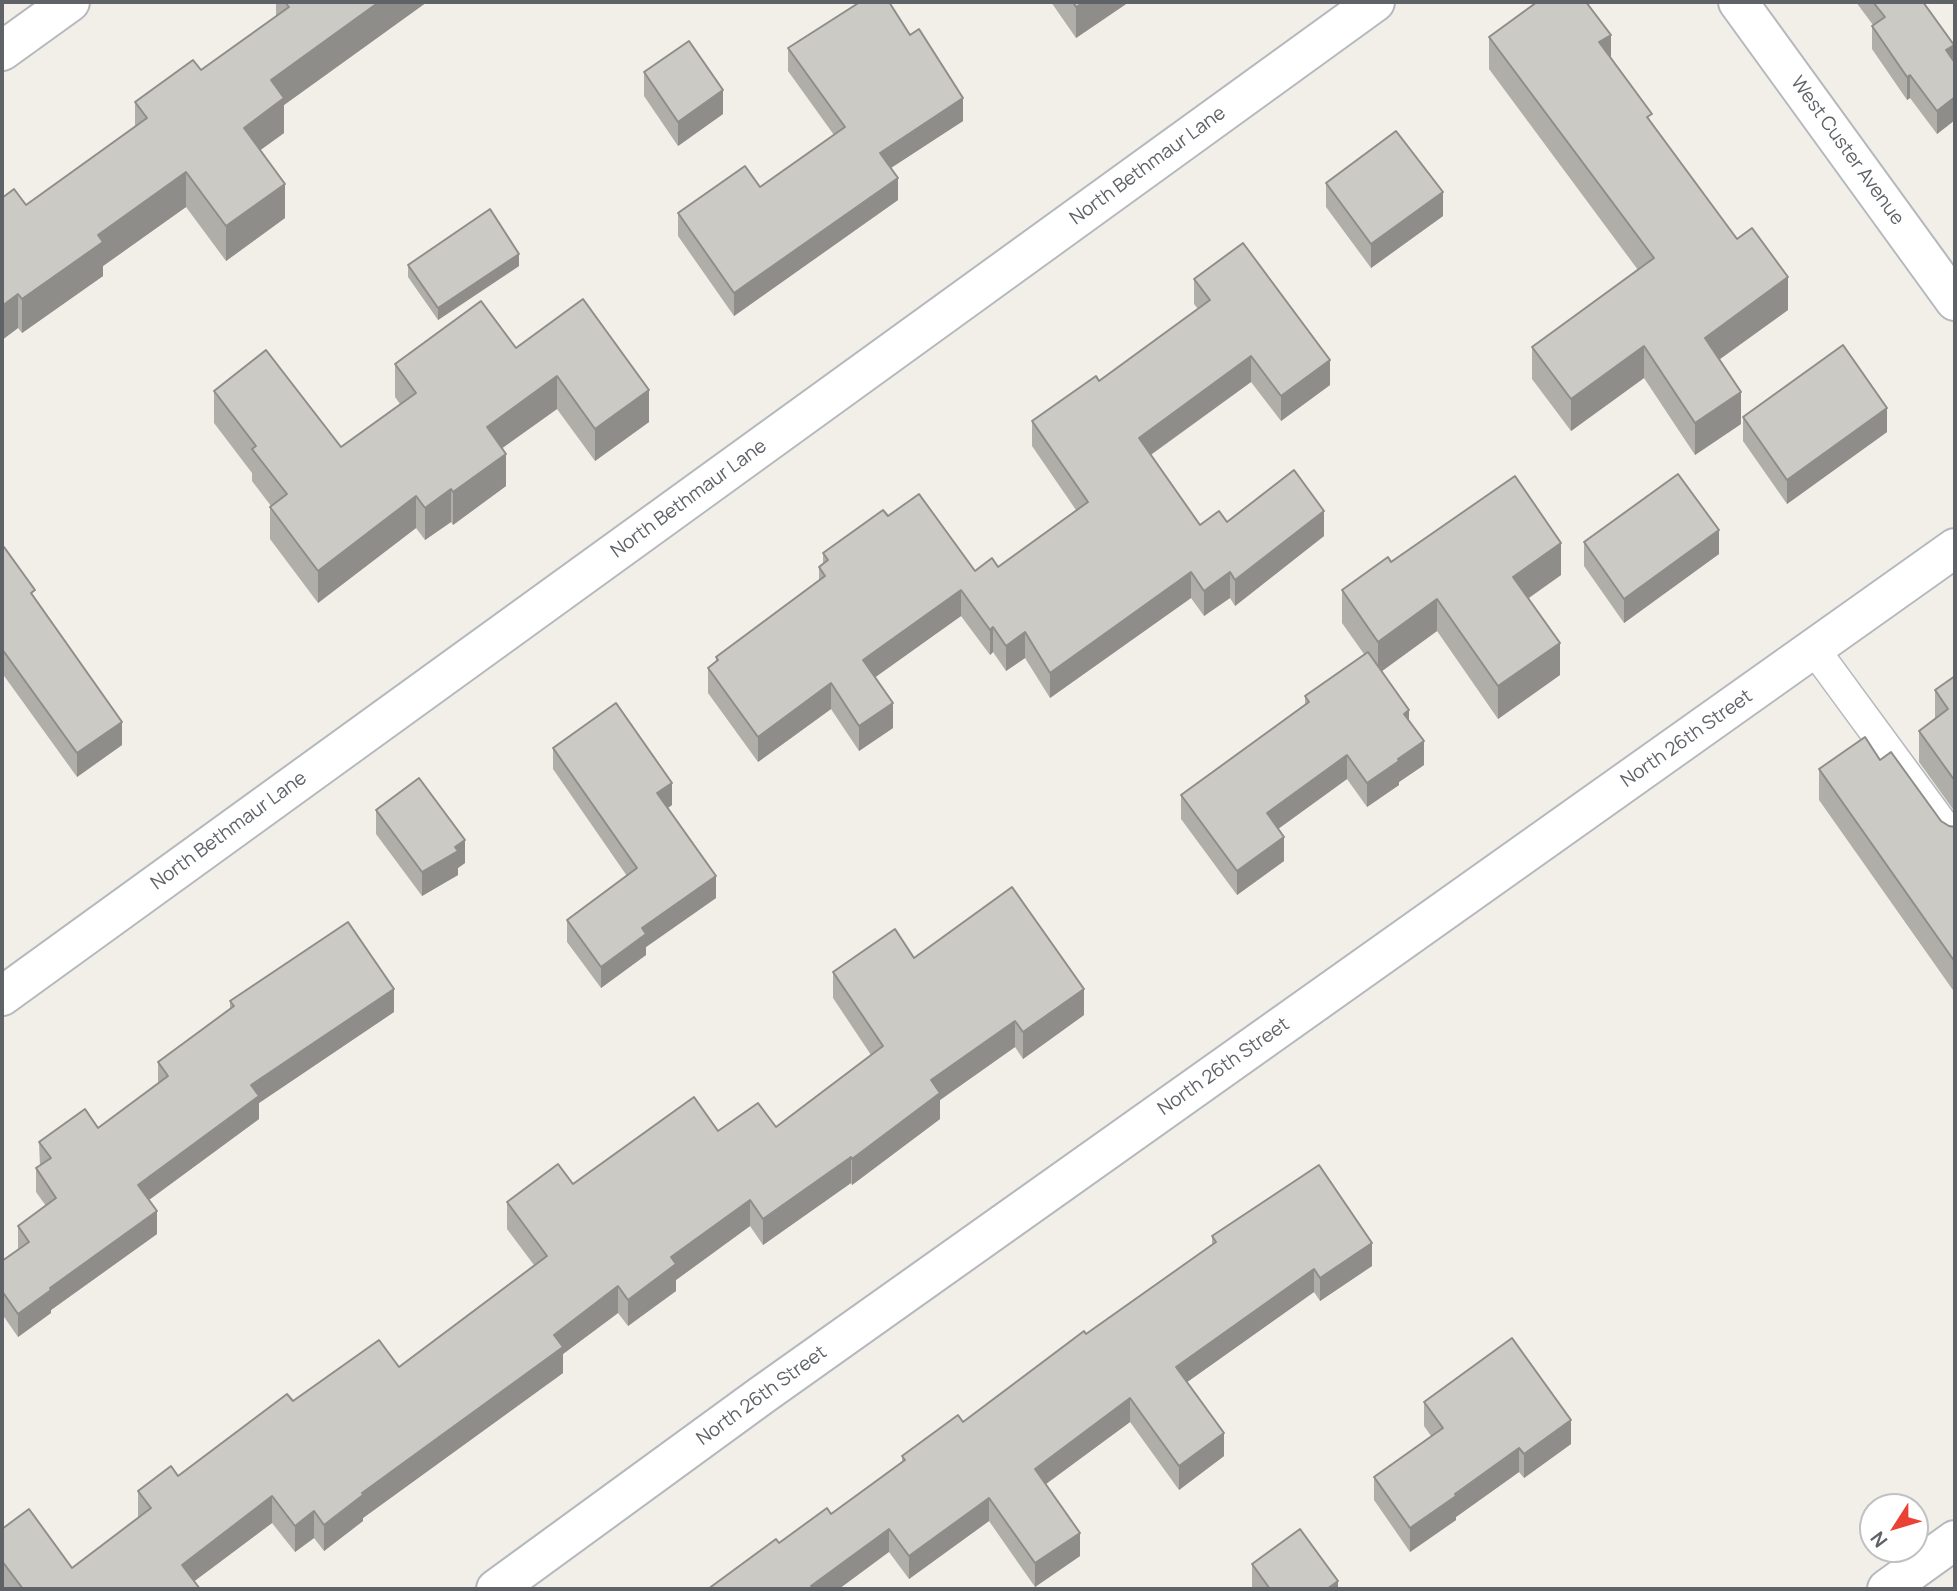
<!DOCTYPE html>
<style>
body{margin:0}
#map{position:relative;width:1957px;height:1591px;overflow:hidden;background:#f1efe8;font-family:Manrope,sans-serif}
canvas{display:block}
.frame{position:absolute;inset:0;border:4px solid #5f6368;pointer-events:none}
.north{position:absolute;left:1859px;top:1493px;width:70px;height:70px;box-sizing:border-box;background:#fff;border:2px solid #bfc1c3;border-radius:50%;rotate:233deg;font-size:19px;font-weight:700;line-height:28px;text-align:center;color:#5f6368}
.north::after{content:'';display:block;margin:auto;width:24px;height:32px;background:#ea4335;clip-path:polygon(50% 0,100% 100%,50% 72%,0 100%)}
</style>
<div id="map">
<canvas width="1957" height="1591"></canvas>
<div class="frame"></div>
<div class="north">N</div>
</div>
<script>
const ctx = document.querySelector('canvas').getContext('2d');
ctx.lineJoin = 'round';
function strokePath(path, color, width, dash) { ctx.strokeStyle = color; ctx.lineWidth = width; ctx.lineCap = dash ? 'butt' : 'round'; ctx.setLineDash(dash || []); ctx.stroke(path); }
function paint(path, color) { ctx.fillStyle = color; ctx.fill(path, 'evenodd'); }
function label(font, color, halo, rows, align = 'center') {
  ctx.font = font + ' Manrope,sans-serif'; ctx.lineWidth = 6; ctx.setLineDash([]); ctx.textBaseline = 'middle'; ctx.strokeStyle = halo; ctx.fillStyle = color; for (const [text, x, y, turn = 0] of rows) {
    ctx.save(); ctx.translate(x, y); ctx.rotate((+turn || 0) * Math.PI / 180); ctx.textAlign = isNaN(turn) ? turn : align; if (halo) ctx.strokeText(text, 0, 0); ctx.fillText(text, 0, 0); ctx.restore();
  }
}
const service = new Path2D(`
 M1814 649 1955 841`);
const minor = new Path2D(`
 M1738 2 1955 301
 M2 51 70 2
 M2 996 1375 2
 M496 1589 762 1395 1955 548
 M1887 1589 1955 1540`);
strokePath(service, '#b5b8bc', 33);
strokePath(minor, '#b5b8bc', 42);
strokePath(service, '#fff', 30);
strokePath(minor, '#fff', 38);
paint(new Path2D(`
 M276 2H427L284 105V133L260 150 285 218 226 261 186 207 103 266V276L22 333 18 328 2 340 26 205 135 127V102L201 70 276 16Z
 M1051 2H1129L1076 38Z
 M1856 2H1923L1955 63V120L1937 134 1910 98 1907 100 1872 49V26L1873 25Z
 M1489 37 1611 58 1652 123 1788 310 1719 359 1741 424 1695 455 1644 378 1571 431 1532 379V347L1638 270 1489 69Z
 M788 48 963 121 891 168 898 200 734 316 678 236V213L760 187 834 135 788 71Z
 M644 72 723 114 678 146 644 96Z
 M1326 183 1443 216 1371 268 1326 207Z
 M408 265 519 266 438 320 408 277Z
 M1194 279 1330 385 1281 421 1251 382 1151 455 1200 525 1227 522 1324 536 1235 606 1230 598 1204 616 1191 598 1050 698 1025 658 1006 671 993 652 990 655 961 616 875 677 893 728 859 751 831 709 758 762 708 693V668L716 662V657L819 581V567L823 563V553L888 516 975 571 998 567 1076 510 1032 446V421L1099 381 1198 309 1194 304Z
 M516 348 649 422 595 461 557 409 502 448 506 486 453 525 451 522 425 540 416 528 318 603 270 539V507L271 506 252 481V473L214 423V391L341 447 400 404 395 397V364Z
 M1743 417 1887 432 1787 504 1743 441Z
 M1584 542 1719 554 1624 623 1584 566Z
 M2 549 35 598 122 745 77 777 2 673Z
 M1391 562 1561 575 1529 598 1560 675 1498 719 1437 631 1382 671 1409 720 1424 765 1399 782V785L1367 807 1347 779 1278 829 1284 861 1237 895 1181 819V795L1305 705V696L1364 654 1342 623V590Z
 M1955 676V812L1919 762V731L1935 718V690Z
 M553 748 672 805 668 808 716 898 646 947V955L601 988 567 942V920L627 876 553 769Z
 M1880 760 1941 821 1949 826 1955 827V993L1819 800V769Z
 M376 810 465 863 458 868V875L422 896 376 834Z
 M914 958 1084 1015 1023 1059 1015 1047 940 1100V1119L852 1185 851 1183 763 1245 750 1226 676 1280V1291L628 1326 618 1313 563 1354V1373L363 1518V1521L324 1551 314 1538 295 1552 272 1523 194 1581 200 1589H4L2 1587V1529L72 1568 138 1518V1491L178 1476 293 1401 399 1367 534 1265 507 1229V1202L573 1184 718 1131 776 1127 871 1055 833 998V972Z
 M230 1001 394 1012 259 1103V1119L149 1200 157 1234 51 1310V1313L18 1337 2 1314V1261L18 1250V1226L46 1206 36 1192V1168L40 1166 39 1142 98 1128 158 1084V1062L230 1009Z
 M1212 1236 1372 1266 1320 1301 1314 1292 1187 1382 1224 1456 1179 1490 1130 1422 1046 1484 1080 1556 1035 1587 989 1521 909 1579 889 1552 779 1543 831 1514 902 1462V1456L963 1422 1212 1245Z
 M1424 1402 1571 1444 1524 1478 1519 1472 1456 1517V1520L1410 1552 1374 1500V1477L1431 1436 1424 1426Z
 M1252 1564 1338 1589H1253L1252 1587Z`), '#afaea9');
paint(new Path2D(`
 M379 2H427L284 105V133L244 162V128L271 80Z
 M1084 2H1129L1076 38V7Z
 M1611 35V67L1599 42Z
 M1954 45V68L1946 50Z
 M1910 75V98L1907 100V77Z
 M723 90V114L678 146V122Z
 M1955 97V120L1937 134V111Z
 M963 98V121L880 175V153Z
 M186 172V207L103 266V276L22 333V299L98 235Z
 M898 178V200L734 316V293Z
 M285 184V218L226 261V226Z
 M1443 192V216L1371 268V244Z
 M519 254V266L438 320V308Z
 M1788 277V310L1705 370V338Z
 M18 294V328L2 340V306Z
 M1644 346V378L1571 431V399Z
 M1251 356V382L1139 463V438Z
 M1330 360V385L1281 421V396Z
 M557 376V409L487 459V427Z
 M649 390V422L595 461V429Z
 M1741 392V424L1695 455V423Z
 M1887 408V432L1787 504V480Z
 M506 454V486L453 525V492Z
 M451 489V522L425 540V508Z
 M416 496V528L318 603V571Z
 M1324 511V536L1235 606V580Z
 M1719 530V554L1624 623V599Z
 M1561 543V575L1513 609V577Z
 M1191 572V598L1050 698V673Z
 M1230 572V598L1204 616V591Z
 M961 590V616L863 686V660Z
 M1437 599V631L1378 674V642Z
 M993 627V652L990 655V630Z
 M1025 632V658L1006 671V646Z
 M1560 643V675L1498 719V686Z
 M831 683V709L758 762V737Z
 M893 703V728L859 751V726Z
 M1409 710V734L1404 714Z
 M122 722V745L77 777V753Z
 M1424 741V765L1399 782V785L1367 807V783L1398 759Z
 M1347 755V779L1267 837V813Z
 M672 783V805L657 815V793Z
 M4 832V856L2 858V834Z
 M1284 837V861L1237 895V871Z
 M465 840V863L458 868V875L422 896V872Z
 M716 876V898L646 947V955L601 988V967L642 928Z
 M394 989V1012L259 1103V1119L138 1208V1185L251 1085Z
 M1084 989V1015L1023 1059V1032Z
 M1015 1021V1047L940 1100V1119L852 1185V1159L931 1080Z
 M851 1157V1183L763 1245V1219Z
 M750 1200V1226L676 1280V1291L628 1326V1300L671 1257Z
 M157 1211V1234L51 1310V1313L18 1337V1314L50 1288Z
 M1372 1243V1266L1320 1301V1278Z
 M1314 1269V1292L1176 1390V1367Z
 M618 1286V1313L563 1354V1373L363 1518V1521L324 1551V1525L554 1335Z
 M1130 1398V1422L1035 1492V1469Z
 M1571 1420V1444L1524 1478V1454Z
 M1224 1433V1456L1179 1490V1466Z
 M1519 1448V1472L1456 1517V1520L1410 1552V1528Z
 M272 1496V1523L184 1589 182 1565Z
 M989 1498V1521L909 1579V1556Z
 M314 1511V1538L295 1552V1526Z
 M889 1529V1552L839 1589H811V1586Z
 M1080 1533V1556L1035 1587V1563Z
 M1338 1581V1589H1327Z`), '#8f8d8a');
const building = new Path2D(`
 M285 2H379L271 80 284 98 244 128 285 184 226 226 186 172 98 235 103 242 22 299 18 294 2 306V198L14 189 26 205 147 118 135 102 193 60 201 70 289 7Z
 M860 2H889L910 35 919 29 963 98 880 153 898 178 734 293 678 213 745 166 760 187 845 127 788 48Z
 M1073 2H1084L1076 7Z
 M1537 2H1586L1611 35 1599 42 1652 114 1647 117 1737 239 1752 228 1788 277 1705 338 1741 392 1695 423 1644 346 1571 399 1532 347 1654 258 1489 37Z
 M1873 2H1923L1954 45 1946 50 1955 63V97L1937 111 1910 75 1907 77 1872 26 1885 17Z
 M689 41 723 90 678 122 644 72Z
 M1396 131 1443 192 1371 244 1326 183Z
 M490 209 519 254 438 308 408 265Z
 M1243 243 1330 360 1281 396 1251 356 1139 438 1200 525 1219 511 1227 522 1294 470 1324 511 1235 580 1230 572 1204 591 1191 572 1050 673 1025 632 1006 646 993 627 990 630 961 590 863 660 893 703 859 726 831 683 758 737 708 668 718 660 716 657 825 576 819 567 828 560 823 553 883 510 888 516 919 494 975 571 992 558 998 567 1088 502 1032 421 1096 376 1099 381 1210 300 1194 279Z
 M583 299 649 390 595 429 557 376 487 427 506 454 453 492 451 489 425 508 416 496 318 571 270 507 287 494 252 449 256 446 214 391 266 350 341 447 416 393 395 364 481 301 516 348Z
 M1843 345 1887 408 1787 480 1743 417Z
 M1678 474 1719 530 1624 599 1584 542Z
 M1515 476 1561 543 1513 577 1560 643 1498 686 1437 599 1378 642 1342 590 1388 557 1391 562Z
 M4 547 35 590 31 593 122 722 77 753 2 649V549Z
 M1368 652 1409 710 1404 714 1424 741 1398 759 1399 761 1367 783 1347 755 1267 813 1284 837 1237 871 1181 795 1309 702 1305 696Z
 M1955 676V781L1919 731 1948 709 1935 690Z
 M616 703 672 783 657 793 716 876 642 928 646 934 601 967 567 920 637 868 553 748Z
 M1865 737 1880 760 1891 752 1941 821 1949 826 1955 827V962L1819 769Z
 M419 778 465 840 455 847 458 851 422 872 376 810Z
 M1012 887 1084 989 1023 1032 1015 1021 931 1080 940 1093 852 1159 851 1157 763 1219 750 1200 671 1257 676 1264 628 1300 618 1286 554 1335 563 1347 362 1493 363 1495 324 1525 314 1511 295 1526 272 1496 182 1565 200 1589H23L2 1561V1529L29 1509 72 1568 151 1508 138 1491 171 1466 178 1476 287 1394 293 1401 379 1340 399 1367 547 1256 507 1202 558 1164 573 1184 694 1097 718 1131 758 1103 776 1127 883 1046 833 972 895 929 914 958Z
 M348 922 394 989 251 1085 259 1096 138 1185 157 1211 50 1288 51 1290 18 1314 2 1291V1261L29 1242 18 1226 56 1198 36 1168 51 1158 39 1142 85 1109 98 1128 168 1076 158 1062 234 1006 230 1001Z
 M1319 1165 1372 1243 1320 1278 1314 1269 1176 1367 1224 1433 1179 1466 1130 1398 1035 1469 1080 1533 1035 1563 989 1498 909 1556 889 1529 811 1586 813 1589H708L776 1539 779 1543 827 1508 831 1514 905 1460 902 1456 958 1415 963 1422 1084 1331 1086 1334 1216 1242 1212 1236Z
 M1512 1338 1571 1420 1524 1454 1519 1448 1455 1494 1456 1496 1410 1528 1374 1477 1443 1428 1424 1402Z
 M1300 1529 1338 1581 1327 1589H1270L1252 1564Z`);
paint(building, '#cccac5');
strokePath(building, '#8f8d8a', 2);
label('19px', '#5f6368', '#fff', [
 ["West Custer Avenue",1847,151,54],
 ["North Bethmaur Lane",1148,166,-36],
 ["North Bethmaur Lane",689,499,-36],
 ["North 26th Street",1687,739,-35],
 ["North Bethmaur Lane",229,831,-36],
 ["North 26th Street",1224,1067,-35],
 ["North 26th Street",762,1396,-36]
]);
</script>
